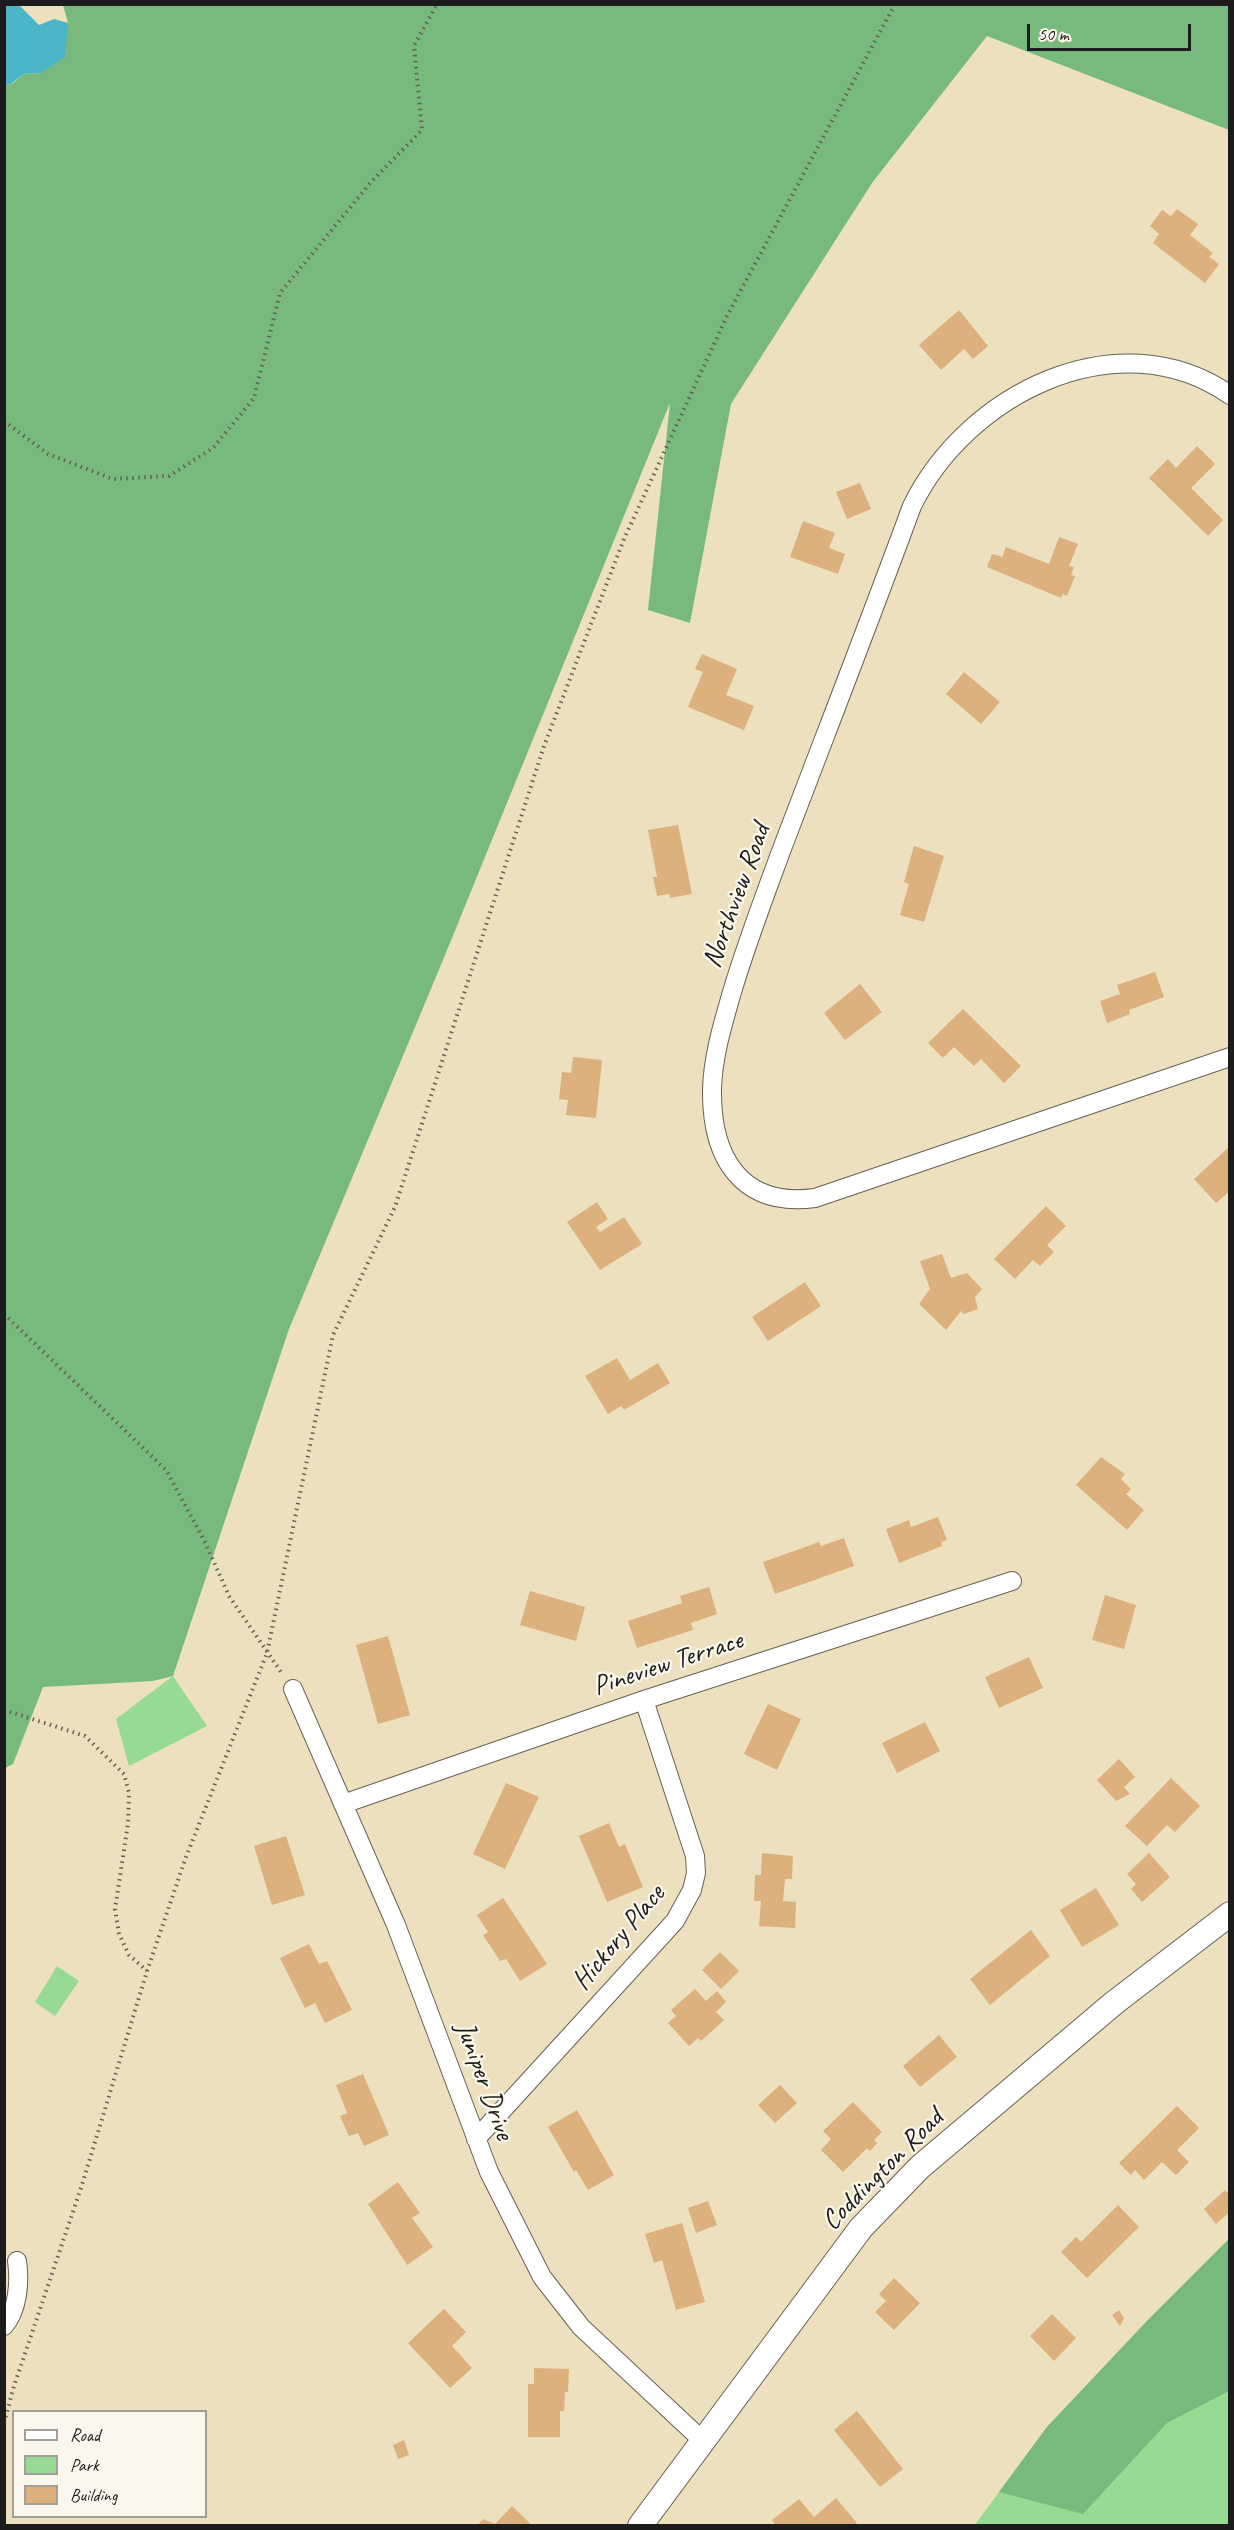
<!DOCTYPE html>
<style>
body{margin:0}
#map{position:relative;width:1234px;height:2530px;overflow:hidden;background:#ede0be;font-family:Caveat,sans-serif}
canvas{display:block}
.frame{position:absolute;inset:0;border:6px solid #1c1c1c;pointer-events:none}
.legend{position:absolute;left:12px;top:2410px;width:195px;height:108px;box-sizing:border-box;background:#fbf7ec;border:2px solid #a29f99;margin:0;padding:8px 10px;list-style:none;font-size:18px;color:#1c1c1c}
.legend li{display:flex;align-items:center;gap:12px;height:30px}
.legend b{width:30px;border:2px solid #a29f99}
.scale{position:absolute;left:1027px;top:24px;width:164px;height:27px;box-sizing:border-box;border:3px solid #1c1c1c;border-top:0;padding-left:8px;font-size:18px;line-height:21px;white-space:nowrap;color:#1c1c1c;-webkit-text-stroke:4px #fbf7ec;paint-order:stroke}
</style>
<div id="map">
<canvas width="1234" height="2530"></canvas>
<div class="frame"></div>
<ul class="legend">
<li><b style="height:8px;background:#fff"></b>Road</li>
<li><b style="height:16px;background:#96da93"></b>Park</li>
<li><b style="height:16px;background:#dcb17d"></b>Building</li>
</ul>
<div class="scale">50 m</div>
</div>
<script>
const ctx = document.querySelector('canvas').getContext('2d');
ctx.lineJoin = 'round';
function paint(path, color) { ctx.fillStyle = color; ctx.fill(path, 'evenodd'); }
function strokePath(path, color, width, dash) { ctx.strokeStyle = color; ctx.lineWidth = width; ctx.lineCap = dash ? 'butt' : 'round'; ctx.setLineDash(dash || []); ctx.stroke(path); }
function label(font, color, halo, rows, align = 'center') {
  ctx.font = font + ' Caveat,sans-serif'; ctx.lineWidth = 4.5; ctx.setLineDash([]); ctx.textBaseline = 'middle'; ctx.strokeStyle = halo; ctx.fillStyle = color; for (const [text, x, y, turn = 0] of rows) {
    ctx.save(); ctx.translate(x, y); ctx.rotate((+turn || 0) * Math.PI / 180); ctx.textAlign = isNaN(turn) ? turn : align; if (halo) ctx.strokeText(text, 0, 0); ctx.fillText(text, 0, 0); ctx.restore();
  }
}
paint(new Path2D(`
 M173 1676 207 1726 129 1766 116 1719Z
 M57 1966 79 1981 55 2016 35 2002Z
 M1229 2239V2525L974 2526 1047 2427 1146 2322Z`), '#96da93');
paint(new Path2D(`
 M63 5H1229V130L987 36 872 183 731 404 690 623 648 610 670 403 443 960 289 1329 173 1676 153 1681 43 1687 13 1764 5 1768V85L12 84 23 74 41 73 68 23Z
 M1229 2239V2391L1167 2423 1083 2514 999 2492 1047 2427 1146 2322Z`), '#78ba7d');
paint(new Path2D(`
 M4 5H19L39 25 54 19 68 23 65 57 41 73 23 74 11 84 5 85Z`), '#4bb5c8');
paint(new Path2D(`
 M1177 209 1198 224 1190 235 1213 253 1209 257 1219 264 1205 283 1153 243 1159 234 1150 226 1162 210 1171 216Z
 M959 310 988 346 973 359 964 349 941 370 919 345Z
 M1197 446 1215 464 1191 488 1223 520 1208 536 1149 478 1168 459 1176 468Z
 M860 483 871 509 847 519 836 492Z
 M803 521 835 533 829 548 845 554 838 574 790 557Z
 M1059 537 1078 544 1069 566 1074 567 1071 575 1075 576 1067 596 1063 594 1061 598 987 567 992 554 1002 557 1006 547 1049 564Z
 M702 654 737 669 726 695 754 706 744 730 688 707 703 672 695 669Z
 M964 672 1000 702 981 724 946 694Z
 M678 825 692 894 670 898 669 894 657 896 653 877H657L648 830Z
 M914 846 944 856 924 922 900 915 909 884 904 882Z
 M1155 972 1164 997 1129 1010 1130 1014 1107 1023 1100 1001 1120 994 1117 985Z
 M860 984 882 1012 845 1040 824 1013Z
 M963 1009 1021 1066 1004 1083 981 1059 974 1066 954 1047 943 1058 928 1043Z
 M573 1057 602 1060 596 1118 566 1115 568 1100 559 1099 562 1072 571 1073Z
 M1230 1146V1191L1216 1203 1194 1179Z
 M597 1202 608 1219 596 1227 600 1232 624 1217 642 1244 600 1270 567 1222Z
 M1046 1206 1066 1226 1047 1245 1054 1252 1040 1266 1033 1260 1015 1279 994 1259Z
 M942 1254 951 1278 967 1273 982 1289 975 1297 978 1309 964 1314 961 1311 946 1330 919 1304 930 1289 920 1261Z
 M805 1282 821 1306 768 1341 752 1317Z
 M617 1358 630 1380 658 1363 670 1383 624 1410 621 1406 608 1414 585 1376Z
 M1101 1457 1125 1474 1121 1479 1131 1489 1126 1494 1144 1510 1127 1530 1076 1485Z
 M938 1517 947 1540 941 1542 942 1546 899 1563 886 1529 909 1520 911 1527Z
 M844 1538 854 1566 775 1594 763 1562 819 1542 821 1546Z
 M709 1587 717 1614 691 1623 693 1630 637 1648 628 1621 682 1603 680 1596Z
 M530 1591 585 1607 576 1641 520 1625Z
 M1105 1595 1136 1605 1124 1649 1092 1640Z
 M388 1636 410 1715 378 1724 356 1645Z
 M1029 1657 1043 1688 999 1708 985 1677Z
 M768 1704 801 1719 777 1770 744 1754Z
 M925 1722 940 1751 897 1773 882 1743Z
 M1119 1759 1135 1777 1124 1787 1130 1794 1116 1801 1097 1780Z
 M1171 1778 1200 1806 1175 1832 1167 1825 1147 1846 1125 1826Z
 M506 1783 539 1797 505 1869 473 1854Z
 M609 1823 619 1847 625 1844 643 1887 607 1902 579 1836Z
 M286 1836 305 1895 272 1905 254 1846Z
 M762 1853 793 1856 792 1879H785L783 1901 796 1902 795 1928 759 1926 761 1901H754L755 1875H761Z
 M1149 1853 1170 1877 1142 1902 1131 1889 1136 1884 1127 1874Z
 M1096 1888 1119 1925 1082 1947 1060 1910Z
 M503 1898 547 1964 520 1981 506 1959 500 1961 483 1935 488 1932 477 1915Z
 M1031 1930 1050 1956 990 2005 970 1979Z
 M309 1944 319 1964 327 1961 352 2010 325 2023 315 2003 305 2008 280 1958Z
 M720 1952 739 1971 721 1989 702 1970Z
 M695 1989 706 2001 717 1991 726 2002 716 2012 724 2020 701 2041 698 2038 689 2046 668 2023 676 2016 671 2010Z
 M939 2035 957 2057 920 2087 903 2066Z
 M363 2074 389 2135 364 2146 358 2133 349 2136 340 2116 347 2113 336 2085Z
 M780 2085 797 2103 775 2123 758 2105Z
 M853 2102 882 2132 874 2140 877 2143 870 2151 867 2148 843 2172 821 2150 831 2139 823 2131Z
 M1177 2106 1199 2128 1177 2150 1189 2162 1176 2175 1162 2162 1144 2180 1135 2170 1131 2175 1119 2163Z
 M577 2110 614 2175 588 2190 576 2170 574 2172 548 2127Z
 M398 2182 420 2213 412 2218 433 2247 407 2265 368 2204Z
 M1225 2190 1230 2195V2212L1216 2224 1204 2209Z
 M708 2201 717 2225 696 2233 688 2208Z
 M1118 2205 1139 2227 1087 2278 1061 2252 1076 2237 1081 2242Z
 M682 2223 705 2302 676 2310 662 2260 654 2263 645 2234Z
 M894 2278 920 2303 894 2330 875 2312 886 2301 879 2294Z
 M444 2309 466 2332 452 2346 472 2368 450 2388 408 2343Z
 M1119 2310 1124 2318 1120 2326 1112 2315Z
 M1052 2314 1076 2338 1054 2361 1030 2336Z
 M534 2368 569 2369 568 2392H565L564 2411H560V2437H528V2384H534Z
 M857 2411 903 2469 880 2487 834 2430Z
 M404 2440 409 2455 398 2459 393 2445Z
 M836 2498 857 2523 853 2526H776L772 2520 799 2499 814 2517Z
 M512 2506 533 2526H477L483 2519 495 2524Z`), '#dcb17d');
const street = new Path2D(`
 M1230 395C1117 317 966 395 912 506 869 623 824 738 780 854 763 900 746 945 732 992 723 1024 713 1055 712 1089 711 1156 740 1208 815 1198L1230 1057
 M293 1689 396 1925 489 2172 542 2277 581 2327 703 2441
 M343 1804 644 1700 1012 1581
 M476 2139 675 1921 692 1890 696 1873 695 1856 644 1700
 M4 2326C18 2310 20 2282 17 2261`);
const secondary = new Path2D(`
 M640 2526 861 2228 920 2167 1114 2003 1230 1914`);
strokePath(street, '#656155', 20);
strokePath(secondary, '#656155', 26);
strokePath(new Path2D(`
 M4 421 48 454 113 479 169 476 213 448 254 398 280 293 371 182 422 130 414 46 437 4
 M4 1314 166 1470 205 1542 229 1596 283 1675
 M4 1710 85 1736 124 1774 129 1793 128 1824 115 1909 119 1934 129 1955 147 1971
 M4 2423 14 2386 81 2188 147 1971 186 1857 267 1653 333 1335 395 1207 544 746 624 539 727 316 895 4`), '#656155', 4, [1.5, 4.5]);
strokePath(street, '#fff', 18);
strokePath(secondary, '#fff', 24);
label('28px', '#1c1c1c', '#fbf7ec', [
 ["Northview Road",737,896,-70],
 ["Pineview Terrace",668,1664,-18],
 ["Hickory Place",619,1938,-50],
 ["Juniper Drive",484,2081,70],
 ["Coddington Road",883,2170,-45]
]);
</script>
